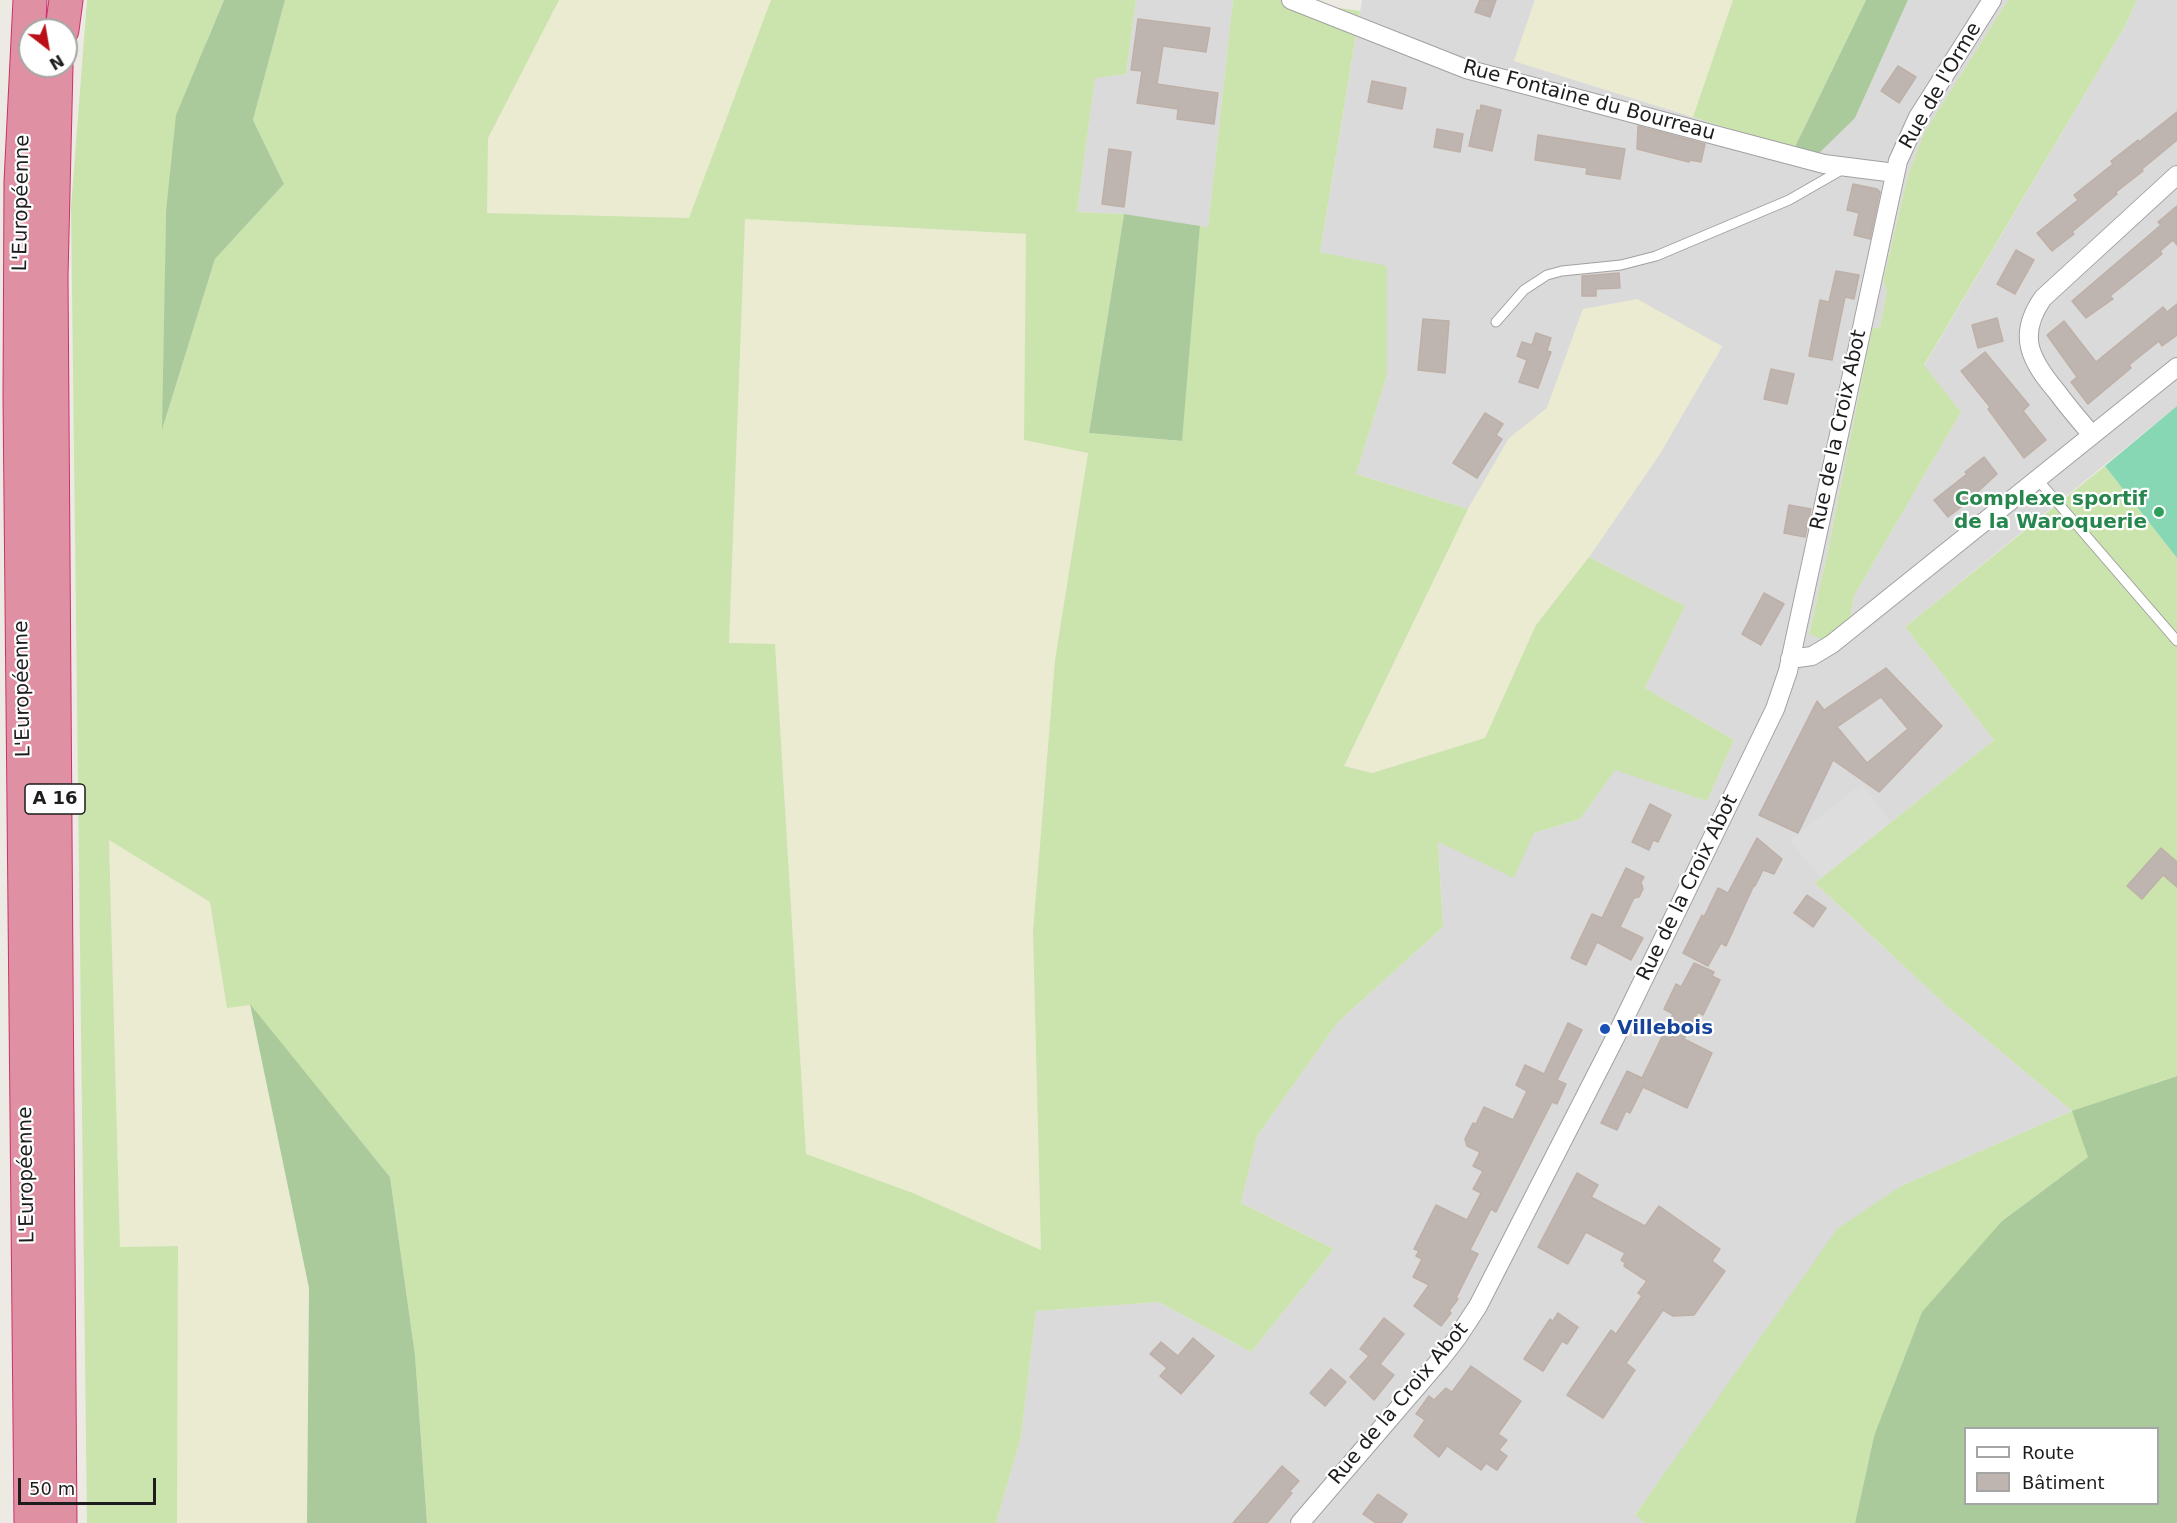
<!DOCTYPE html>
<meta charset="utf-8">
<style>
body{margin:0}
#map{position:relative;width:2177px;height:1523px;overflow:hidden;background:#edeae4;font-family:"DejaVu Sans",sans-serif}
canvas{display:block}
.legend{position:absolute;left:1964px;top:1427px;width:195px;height:78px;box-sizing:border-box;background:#fff;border:2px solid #a5a5a5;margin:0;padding:8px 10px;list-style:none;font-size:18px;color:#1d1d1d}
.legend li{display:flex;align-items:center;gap:12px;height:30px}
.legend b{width:30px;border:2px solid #a5a5a5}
.north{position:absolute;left:18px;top:18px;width:60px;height:60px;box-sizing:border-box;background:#fff;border:2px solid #a5a5a5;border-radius:50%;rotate:149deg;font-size:16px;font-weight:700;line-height:24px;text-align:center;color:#1d1d1d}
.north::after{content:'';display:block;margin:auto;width:21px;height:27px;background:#bb0f18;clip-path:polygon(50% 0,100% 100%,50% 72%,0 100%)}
.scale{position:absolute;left:18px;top:1478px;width:138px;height:27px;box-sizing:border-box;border:3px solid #1d1d1d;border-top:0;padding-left:8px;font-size:18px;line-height:21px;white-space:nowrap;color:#1d1d1d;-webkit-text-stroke:4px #fff;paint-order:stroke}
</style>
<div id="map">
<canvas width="2177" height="1523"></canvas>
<ul class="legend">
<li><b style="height:8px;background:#fff"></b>Route</li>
<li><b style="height:16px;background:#beb5b1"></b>Bâtiment</li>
</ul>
<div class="north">N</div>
<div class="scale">50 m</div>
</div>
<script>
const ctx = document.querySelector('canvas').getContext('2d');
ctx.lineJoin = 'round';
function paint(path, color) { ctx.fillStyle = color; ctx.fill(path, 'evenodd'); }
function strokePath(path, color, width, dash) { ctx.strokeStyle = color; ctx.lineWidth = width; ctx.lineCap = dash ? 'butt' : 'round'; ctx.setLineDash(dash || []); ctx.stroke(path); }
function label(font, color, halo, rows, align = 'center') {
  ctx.font = font + ' "DejaVu Sans",sans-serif'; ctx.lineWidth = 4.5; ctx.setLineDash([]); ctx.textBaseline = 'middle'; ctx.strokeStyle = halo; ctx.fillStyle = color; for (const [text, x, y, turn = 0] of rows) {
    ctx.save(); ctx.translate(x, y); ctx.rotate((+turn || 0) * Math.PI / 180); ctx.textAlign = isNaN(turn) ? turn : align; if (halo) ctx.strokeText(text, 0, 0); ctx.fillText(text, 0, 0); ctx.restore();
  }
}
paint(new Path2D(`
 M1136 0H1233L1208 229 1124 214 1077 212 1095 77 1126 74Z
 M1362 0H1535L1514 61 1766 140 1855 118 1908 0H2008L1924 133 1908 175 1883 281 1887 290 1880 327 1872 329 1827 555 1809 633 1823 640 1850 620 1854 596 1961 412 1924 366 2125 26 2137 0H2177V406L1905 627 1994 740 1815 883 1950 1009 2072 1111 1901 1186 1635 1514 1645 1523H996L1021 1437 1036 1311 1159 1302 1251 1352 1334 1249 1241 1203 1257 1136 1338 1022 1443 927 1438 841 1534 833 1580 819 1615 769 1707 801 1734 740 1645 688 1685 606 1589 557 1660 453 1722 347 1583 309 1547 408 1509 439 1468 509 1356 474 1387 375 1320 252Z`), '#dbdada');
paint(new Path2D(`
 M559 0H771L690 218 487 213V138Z
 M1535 0H1733L1693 117 1514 61Z
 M745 219 1026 234 1024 440 1088 452 1055 660 1033 931 1041 1250 913 1193 806 1154 775 644H729Z
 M1637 299 1722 346 1660 454 1589 557 1536 625 1485 738 1372 773 1344 766 1468 509 1509 438 1547 408 1583 309Z
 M109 840 210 902 227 1007 250 1004 309 1288 307 1523H177L178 1246 120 1247Z`), '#eaebd0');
paint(new Path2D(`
 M87 0H224L207 40 166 211 163 427 215 259 284 184 253 120 285 0H559L488 138 487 213 689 218 771 0H1136L1126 74 1095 78 1077 212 1124 214 1089 433 1181 441 1200 226 1208 228 1233 0H1309L1325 6 1360 11 1320 252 1387 266V375L1356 474 1468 509 1344 766 1372 773 1485 738 1536 625 1589 557 1685 606 1645 688 1734 740 1707 801 1615 770 1580 819 1534 833 1514 878 1438 842 1443 927 1338 1022 1257 1136 1241 1203 1334 1249 1251 1352 1159 1302 1036 1311 1021 1437 996 1523H427L415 1355 390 1177 250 1005 227 1008 210 902 109 840 120 1247 178 1246 177 1523H87L71 207ZM745 219 1026 234 1024 440 1088 453 1055 660 1033 931 1041 1250 913 1193 806 1154 775 644 729 643Z
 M1733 0H1866L1794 149 1693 117Z
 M2008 0H2137L2125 26 1924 365 1961 412 1854 596 1850 620 1823 640 1809 634 1827 555 1872 329 1880 327 1887 290 1883 281 1908 175 1924 133Z
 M2105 466 2177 558V1076L2154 1083 2088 1157 2002 1221 1874 1436 1855 1523H1645L1635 1515 1837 1229 1901 1186 2072 1111 1950 1009 1815 883 1994 740 1905 627Z`), '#cbe4ad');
paint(new Path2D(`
 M224 0H285L253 120 284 184 215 259 162 430 166 211 176 115Z
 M1866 0H1908L1855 118 1816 156 1794 149Z
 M1124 214 1200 226 1182 441 1089 433Z
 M250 1004 390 1177 415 1355 427 1523H307L309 1288Z
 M2177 1076V1523H1855L1874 1436 1922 1312 2002 1221 2088 1157 2072 1111ZM1966 1428H2158V1504H1966Z`), '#abca9b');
paint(new Path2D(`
 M2177 406V558L2105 466Z`), '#87d7b4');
paint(new Path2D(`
 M1862 784 1891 822 1821 878 1789 840Z`), '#ddd');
const building = new Path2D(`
 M1480 0H1496L1490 17 1475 12Z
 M1138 19 1210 28 1206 52 1163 46 1157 84 1218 93 1214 124 1177 119 1178 109 1137 103 1142 71 1131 70Z
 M1898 66 1916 77 1899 103 1881 91Z
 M1372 81 1406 88 1402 109 1368 102Z
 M1481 105 1501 110 1492 151 1469 146 1477 110 1480 111Z
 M2177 112V140L2142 169 2143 171 2116 192 2117 194 2072 232 2074 234 2052 251 2037 233 2078 200 2074 195 2113 164 2111 161 2138 140 2139 142Z
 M1638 126 1705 144 1701 162 1690 160 1689 162 1637 149Z
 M1437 129 1463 134 1460 152 1434 147Z
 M1538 135 1625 149 1620 179 1586 174 1587 168 1535 160Z
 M1109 149 1131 152 1124 207 1102 204Z
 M1853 184 1877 189 1880 192 1870 239 1854 235 1859 213 1847 210Z
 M2177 206V245L2173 240 2160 251 2162 254 2110 296 2113 299 2086 318 2072 301 2161 225 2158 222Z
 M2016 250 2034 260 2015 294 1997 284Z
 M1836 271 1859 275 1854 299 1845 297 1832 360 1809 356 1820 300 1829 302Z
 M1619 273 1620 288 1596 289V296H1582V276Z
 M2177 304V335L2162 346 2159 341 2129 365 2131 368 2088 404 2071 382 2077 377 2047 335 2064 321 2096 362 2163 307 2167 312Z
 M1997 318 2003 341 1978 348 1972 325Z
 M1423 319 1449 321 1445 373 1418 370Z
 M1536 333 1551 338 1547 351 1551 352 1538 388 1519 382 1527 360 1517 356 1522 342 1532 345Z
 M1985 352 2029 405 2023 411 2046 440 2024 458 1988 409 1990 407 1961 371Z
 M1771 369 1794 374 1787 404 1764 399Z
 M1485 413 1503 424 1496 435 1502 439 1477 478 1453 463Z
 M1984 457 1997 474 1972 497 1973 498 1948 517 1934 500 1967 474 1965 472Z
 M1789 505 1811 509 1805 537 1784 533Z
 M1764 593 1784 604 1761 645 1742 634Z
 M1886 668 1942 726 1879 792 1833 760 1798 833 1759 815 1817 701 1824 710ZM1881 697 1908 729 1867 763 1837 727Z
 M1650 804 1671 815 1658 842 1653 840 1649 850 1632 842Z
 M1757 838 1782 859 1774 874 1763 870 1755 886 1754 885 1726 946 1721 943 1708 966 1683 953 1702 915 1704 917 1718 888 1728 893Z
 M2161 848 2177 862V887L2163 875 2142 899 2127 886Z
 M1626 868 1644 877 1641 882 1643 889 1639 897 1634 898 1620 927 1643 938 1631 960 1597 942 1586 965 1571 958 1592 914 1602 918Z
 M1807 895 1826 908 1813 927 1794 913Z
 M1694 963 1714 972 1712 976 1720 980 1703 1015 1698 1012 1684 1039 1712 1053 1687 1108 1643 1087 1630 1113 1626 1111 1617 1130 1601 1123 1627 1071 1642 1078 1673 1014 1664 1009 1676 984 1681 987Z
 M1568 1023 1582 1030 1557 1080 1566 1084 1557 1104 1552 1102 1496 1212 1491 1209 1470 1250 1478 1254 1456 1298 1458 1299 1449 1311 1451 1313 1441 1326 1414 1306 1429 1285 1413 1277 1422 1259 1416 1256 1419 1251 1414 1249 1436 1205 1467 1220 1481 1193 1473 1189 1483 1171 1473 1166 1480 1152 1467 1146 1465 1139 1473 1123 1476 1124 1484 1107 1513 1120 1527 1091 1516 1085 1525 1065 1544 1074Z
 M1577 1173 1598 1185 1591 1197 1645 1226 1659 1206 1720 1249 1712 1261 1725 1271 1694 1315 1673 1316 1663 1310 1626 1363 1635 1370 1603 1418 1567 1395 1611 1330 1616 1334 1642 1296 1638 1293 1647 1281 1624 1266 1625 1263 1621 1260 1625 1253 1586 1232 1568 1264 1538 1247Z
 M1558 1313 1578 1327 1567 1344 1562 1341 1543 1371 1524 1359 1550 1319 1553 1321Z
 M1384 1318 1404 1334 1380 1364 1394 1375 1374 1400 1350 1377 1369 1356 1360 1349Z
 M1193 1338 1214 1356 1181 1394 1160 1376 1167 1368 1150 1354 1161 1342 1178 1356Z
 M1471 1366 1521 1401 1498 1434 1507 1440 1499 1450 1507 1456 1497 1470 1486 1463 1481 1470 1447 1446 1439 1457 1414 1436 1425 1420 1416 1414 1429 1396 1434 1400 1446 1388 1452 1392Z
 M1331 1369 1346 1382 1325 1406 1310 1393Z
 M1282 1466 1299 1481 1289 1492 1292 1493 1267 1523H1233Z
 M1378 1494 1407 1514 1401 1523H1376L1363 1514Z`);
paint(building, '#beb5b1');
strokePath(building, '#beb0a7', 1.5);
const lane = new Path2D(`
 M1496 322 1524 290 1547 275 1562 271 1621 265 1656 256 1789 200 1843 169
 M2038 480 2177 641`);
const street = new Path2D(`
 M1291 0 1466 69 1824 164 1895 173
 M2092 435C2080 421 2068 407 2057 392 2031 361 2016 336 2043 298L2177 175
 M1790 659 1812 656 1832 644 2177 367
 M1300 1523 1440 1360 1457 1338 1478 1306 1615 1038 1775 709 1788 671 1898 161 1918 117 1992 0`);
const highway = new Path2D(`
 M30 0 21 182 20 397 31 1523
 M62 30 66 0
 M56 66 51 276 60 1523`);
strokePath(lane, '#a1a1a1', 11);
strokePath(street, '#a1a1a1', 20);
strokePath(highway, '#cb316e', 35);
strokePath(lane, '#fff', 9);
strokePath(street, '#fff', 18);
strokePath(highway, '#df91a3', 33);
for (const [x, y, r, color] of [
 [2159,512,6,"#2e9e5b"],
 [1605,1029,6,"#1a4fb4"]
]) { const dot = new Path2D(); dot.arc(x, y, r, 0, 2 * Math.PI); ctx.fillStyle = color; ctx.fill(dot); strokePath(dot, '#fff', 2); }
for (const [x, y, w] of [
 [55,799,60]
]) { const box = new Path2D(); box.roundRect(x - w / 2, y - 15, w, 30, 4.5); ctx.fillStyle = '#fff'; ctx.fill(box); strokePath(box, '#1d1d1d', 1.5); }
label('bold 18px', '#1d1d1d', null, [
 ["A 16",55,799]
]);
label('20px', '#1d1d1d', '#fff', [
 ["Rue de l'Orme",1941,86,-60],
 ["Rue Fontaine du Bourreau",1589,101,15],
 ["L'Européenne",22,203,-89],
 ["Rue de la Croix Abot",1839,430,-78],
 ["L'Européenne",23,689,-91],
 ["Rue de la Croix Abot",1688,888,-64],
 ["L'Européenne",27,1175,-91],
 ["Rue de la Croix Abot",1399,1404,-50]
]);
label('bold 20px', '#27864d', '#fff', [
 ["Complexe sportif",2147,500],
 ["de la Waroquerie",2147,523]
], 'right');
label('bold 20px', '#164399', '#fff', [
 ["Villebois",1617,1029]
], 'left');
</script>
